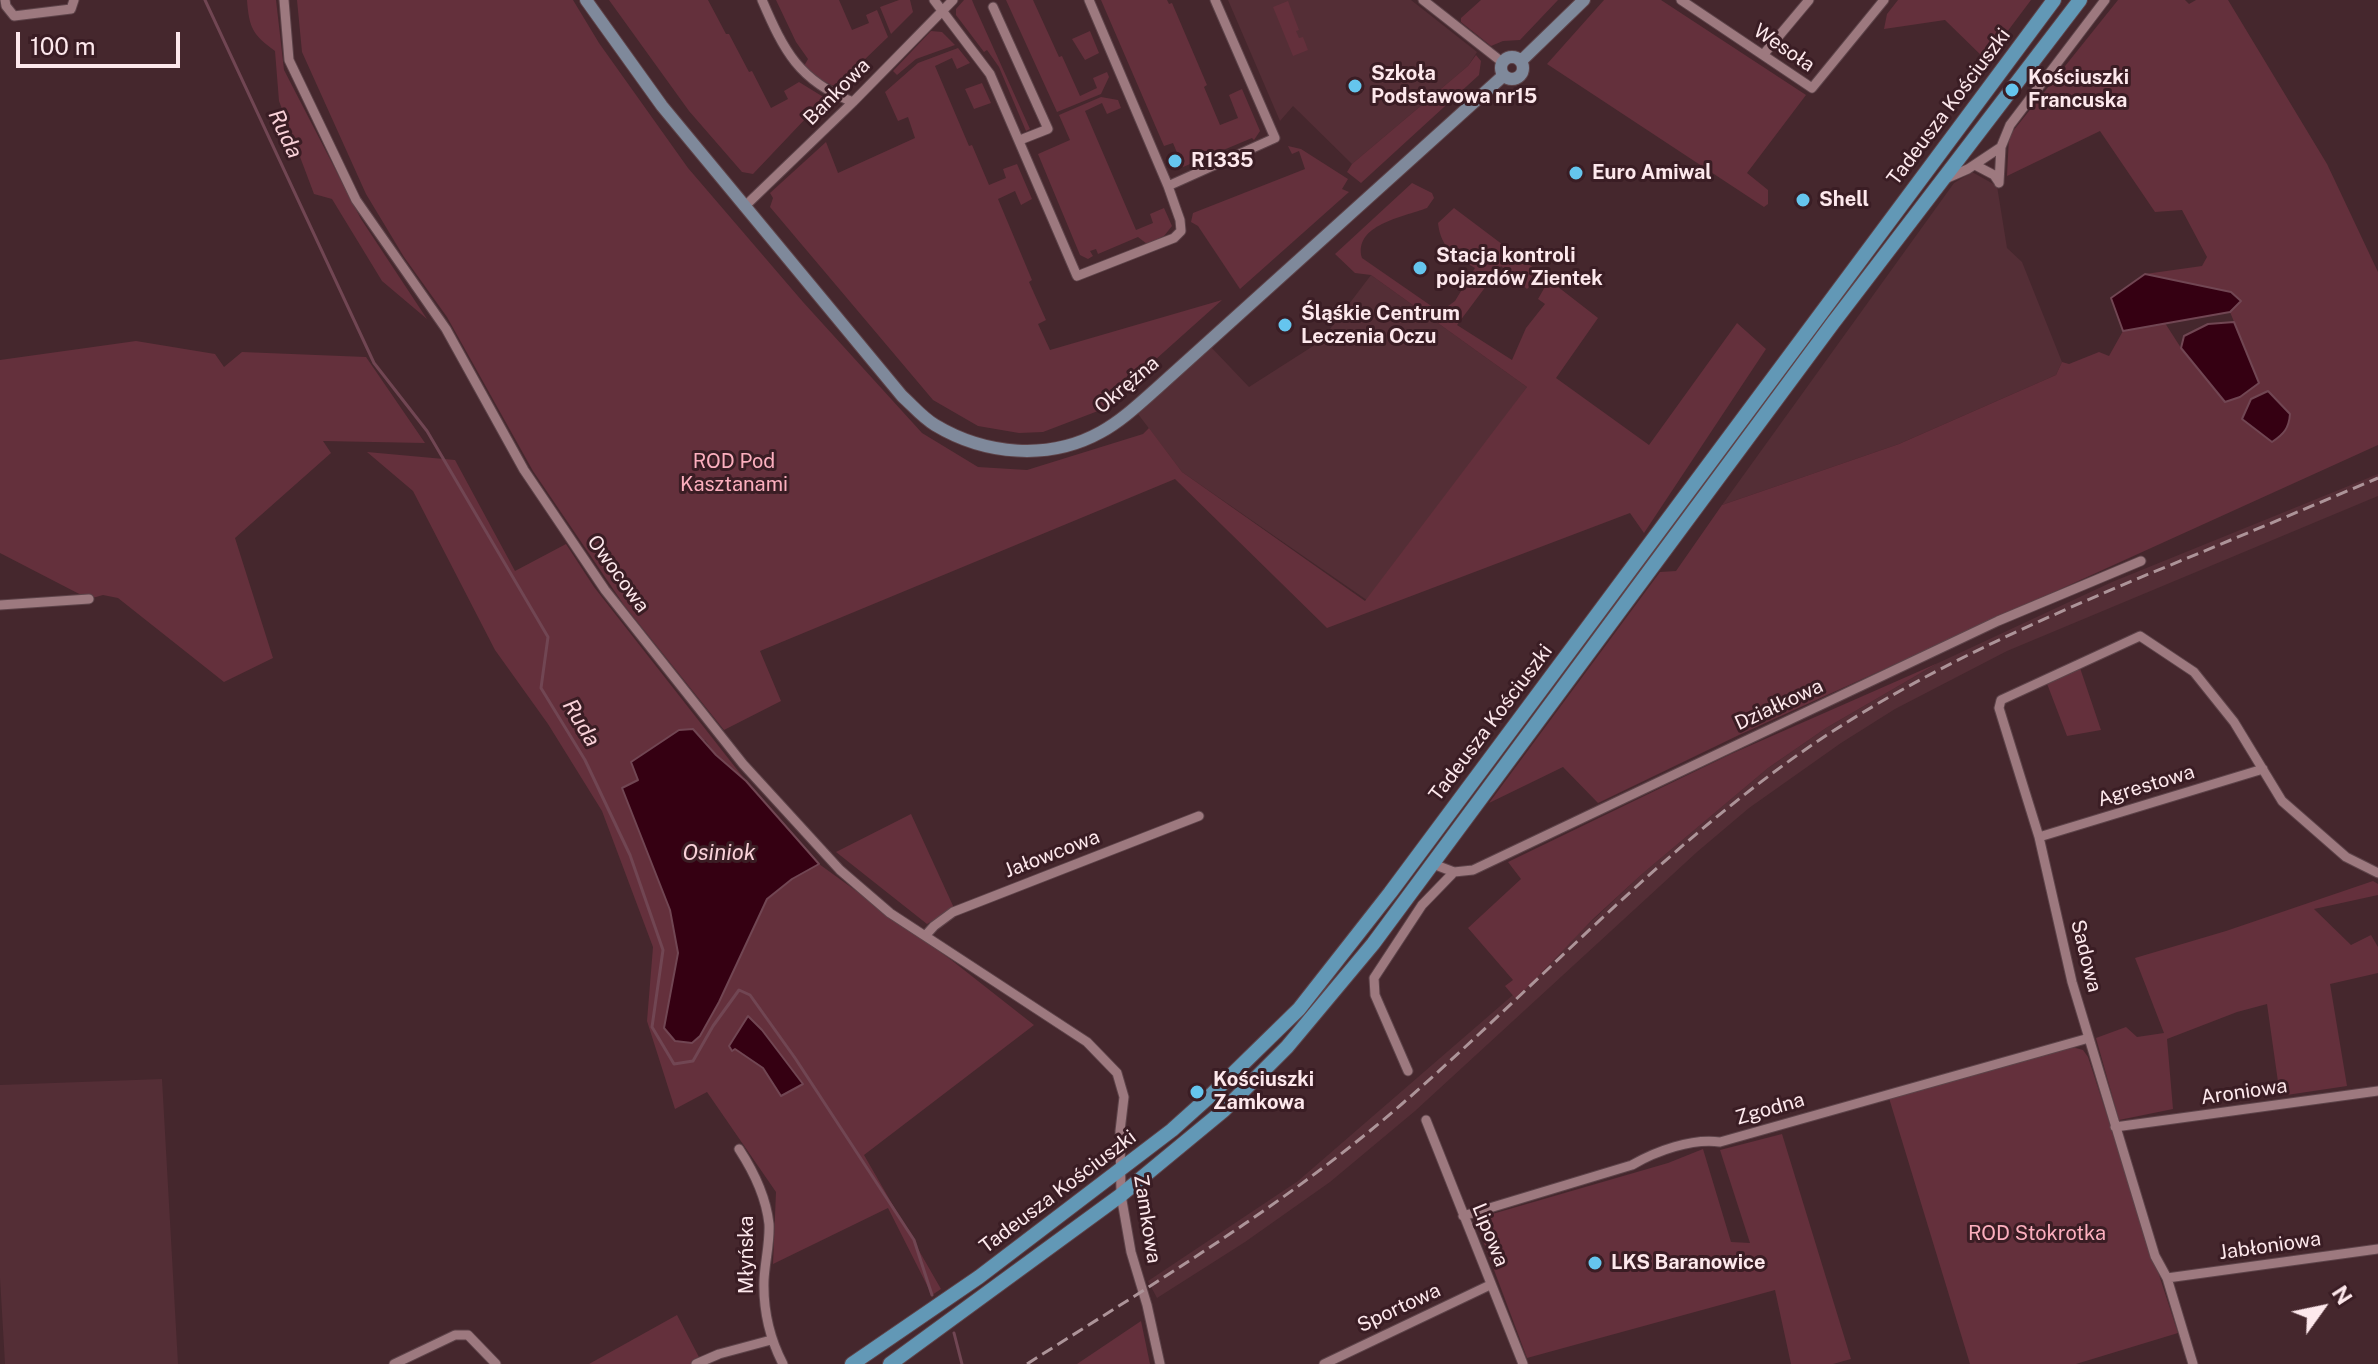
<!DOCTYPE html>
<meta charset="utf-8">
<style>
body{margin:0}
#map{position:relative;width:2378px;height:1364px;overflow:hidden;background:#45272d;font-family:"Public Sans",sans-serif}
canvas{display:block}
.north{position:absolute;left:2282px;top:1268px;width:80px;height:80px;-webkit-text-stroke:6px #3a1d24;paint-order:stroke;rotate:57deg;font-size:22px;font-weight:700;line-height:32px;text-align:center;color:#fde8ec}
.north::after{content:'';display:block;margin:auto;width:28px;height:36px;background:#fde8ec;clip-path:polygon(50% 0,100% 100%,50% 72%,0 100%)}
.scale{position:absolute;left:16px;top:32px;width:164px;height:36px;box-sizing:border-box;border:4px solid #fde8ec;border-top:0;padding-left:10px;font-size:24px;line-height:28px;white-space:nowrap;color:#fde8ec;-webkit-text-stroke:6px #3a1d24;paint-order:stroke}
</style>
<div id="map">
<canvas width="2378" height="1364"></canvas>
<div class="north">N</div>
<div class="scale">100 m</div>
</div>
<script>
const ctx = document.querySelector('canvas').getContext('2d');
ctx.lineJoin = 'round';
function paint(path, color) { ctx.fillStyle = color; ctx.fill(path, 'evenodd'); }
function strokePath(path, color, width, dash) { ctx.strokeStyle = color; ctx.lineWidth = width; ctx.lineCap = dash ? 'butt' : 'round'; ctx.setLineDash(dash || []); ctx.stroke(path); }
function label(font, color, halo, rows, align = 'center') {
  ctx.font = font + ' "Public Sans",sans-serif'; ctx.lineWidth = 6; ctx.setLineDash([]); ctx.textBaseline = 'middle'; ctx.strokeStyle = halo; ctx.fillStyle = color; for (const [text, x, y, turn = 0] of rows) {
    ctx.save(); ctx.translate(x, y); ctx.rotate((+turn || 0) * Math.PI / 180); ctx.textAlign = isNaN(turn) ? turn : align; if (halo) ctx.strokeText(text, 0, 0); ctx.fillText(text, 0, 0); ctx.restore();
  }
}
paint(new Path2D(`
 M1228 0H1411L1477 52 1468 66 1352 164 1293 106 1280 121Z
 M1972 172 1997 186 2007 248 2022 262 2062 362 2056 375 1899 444 1722 505 1954 183Z
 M1371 275 1527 387 1371 603 1182 472 1138 414 1210 346 1249 387 1321 341Z
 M2378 474V496L2007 651 1895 709 1841 743 1749 808 1697 852 1415 1111 1330 1182 1245 1242 1157 1298 1148 1281 1298 1181 1514 994 1642 874 1768 768 1826 728 1938 663 2112 582Z
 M162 1079 178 1364H5L0 1278V1085Z`), '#542e36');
paint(new Path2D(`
 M247 0H276L284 70 361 219 427 319 382 281 332 199 314 194 279 101 275 51C253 35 249 28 247 0Z
 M297 0H573L599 43 688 168 803 302 922 433 978 467 1027 470 1143 434 1149 428 1182 472 1365 601 1527 387 1371 275 1355 273 1335 254 1412 183 1432 193 1434 198 1427 208C1403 217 1353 225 1362 258L1440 312 1455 301 1475 268C1455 256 1441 249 1438 223L1454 208 1539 272 1536 280 1527 289 1501 266 1457 325 1512 360 1526 328 1545 304 1538 299 1546 285 1553 283 1598 318 1556 378 1649 445 1737 323 1766 349 1644 533 1630 513 1327 628 1175 479 760 651 781 701 724 730 624 605 533 471 447 317 404 257 366 194 302 52Z
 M609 0H708L726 34H729L749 72 752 71 771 108 788 99 784 91 799 82 825 98 753 174 742 172 689 111Z
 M776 0H839L852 30 869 23 866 15 877 10 888 37 836 87 823 81 804 66 808 59 796 42Z
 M899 0H910L913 12 891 34 880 7Z
 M964 0H972L974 5 1030 129 1026 131 999 67 987 50 984 52 956 15V9Z
 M1006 0H1033L1059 57 1062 56 1080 96 1097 88 1093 78 1107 72 1109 77 1101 94 1057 112Z
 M1101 0H1167L1169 4 1172 3 1207 85 1204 87 1220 125 1238 118 1229 95 1242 89 1260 131 1254 140 1252 138 1183 167 1173 143 1164 146Z
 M1481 0H1558L1520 40 1503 41 1491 46 1461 22V18Z
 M1604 0H1661L1806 95 1747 173 1768 190V204L1764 207 1547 64Z
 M1898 0H2031L1986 60 1945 20 1884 29 1887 14Z
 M2118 0H2185L2189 4 2196 0H2228L2327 164 2378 272V445L1739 735 1598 803 1563 767 1489 803 1660 572 1676 571 1722 505 1899 444 2056 375 2062 362 2069 364 2099 352 2109 356 2123 331 2165 323 2181 348 2225 402 2259 383 2230 312 2240 301 2231 292 2145 274 2202 266 2207 257 2182 210 2155 212 2100 131 2007 176 2009 136Z
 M1288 1 1299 30 1296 31 1299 38 1303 37 1308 50 1293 56 1273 7Z
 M931 31 942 32 955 45 916 59 897 75 893 71Z
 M1090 31 1099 53 1085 60 1072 39Z
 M958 48 970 63 957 69 952 58 935 66 969 146 972 145 989 185 1006 178 1003 169 1017 164 1032 199 1021 205 1015 191 998 199 1032 280 1029 282 1046 320 1038 324 1050 350 1222 300 1098 411 1043 432 1019 433 978 426 933 400 770 207 773 198 770 193 826 142 838 173 915 138 908 117 898 121 885 92 918 63Z
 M1476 55 1481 61 1479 75 1361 183 1347 172 1352 164 1468 66Z
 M982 83 991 103 974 109 965 89Z
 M1101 97 1118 100 1121 108 1107 114 1102 103 1085 111 1136 230 1153 223 1150 214 1164 208 1172 226 1164 236 1147 244 1138 237 1098 254 1096 249 1090 251 1093 256 1088 259 1080 255 1038 154 1070 140 1059 115Z
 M1288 146 1301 149 1348 179 1342 189 1349 192 1240 289 1198 226 1191 222 1193 213 1305 169 1299 151 1292 154Z
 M136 341 215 354 224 367 242 352 366 357 425 443 323 441 331 453 235 538 273 658 224 682 118 598 103 595 89 599 0 553V360Z
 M367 452 455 460 515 571 566 544 594 587 746 781 716 755 705 740 631 763 639 780 622 788 670 910 678 953 664 1028 700 1036 767 899 792 879 819 864 950 959 1034 1025 864 1155 941 1289 932 1295 888 1208 773 1264 776 1192 707 1092 675 1109 647 1021 653 947 602 811 548 724 495 650 413 491Z
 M1938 663 1826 728 1768 768 1642 874 1593 919 1516 999 1505 986 1513 980 1468 928 1521 879 1508 862 1731 754Z
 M2079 665 2101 730 2067 736 2046 681Z
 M911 814 954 908 927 924 836 852Z
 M2373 881 2378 884V895L2314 909 2351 945 2371 935 2378 947V973L2330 984 2347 1086 2280 1096 2267 1004 2237 1012 2167 1039 2173 1109 2119 1120 2096 1038 2126 1027 2137 1037 2164 1033 2135 958 2226 931Z
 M2072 1047 2083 1050 2088 1057 2178 1333 2076 1364H1970L1889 1098Z
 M1782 1134 1851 1359 1833 1364H1791L1775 1290 1527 1358 1475 1219 1668 1163 1703 1149 1731 1242 1750 1243 1720 1150Z
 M677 1315 700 1359 692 1364H589Z
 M1141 1321 1150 1364H1077Z`), '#64303c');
const water = new Path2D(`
 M2145 274 2231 292 2241 301 2230 312 2123 331 2111 298Z
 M2234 322 2259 383 2240 397 2225 402 2181 348 2184 336 2208 324Z
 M2268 391 2290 414C2289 428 2284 434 2272 442L2242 419 2251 399Z
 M693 729 716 755 746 781 819 864 792 879 767 899 719 1002 700 1036 692 1043 675 1041 664 1028 678 953 670 910 622 788 638 780 631 762 679 730Z
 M748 1016 762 1030 803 1084 781 1096 763 1068 735 1049 732 1051 729 1046Z`);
paint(water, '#350012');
strokePath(water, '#714653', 2);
strokePath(new Path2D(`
 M205 0 374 363 427 431 548 637 541 688 585 760 630 855 663 950 652 1027 674 1064 693 1061 713 1026 739 990 750 995 795 1058 914 1240 932 1295
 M954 1333 962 1364`), '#714653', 3);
const street = new Path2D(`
 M5 0 6 6 14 16 71 9 74 0
 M284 0 289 60 356 200 446 329 524 470 605 590 743 764 840 870 890 913 1087 1042 1117 1073 1124 1097 1120 1131 1121 1195 1131 1252 1147 1305 1160 1364
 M762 0C784 51 799 81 853 102
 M934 0 990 74 1077 276 1174 238 1181 231 1180 220 1168 186
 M1089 0 1168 186 1275 138 1215 0
 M1423 0 1502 62
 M1681 0 1812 88 1884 0
 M993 7 1048 129 1020 140
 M1763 55 1809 0
 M1975 165 1994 175 1998 181
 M1945 179 1968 169 2001 147
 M1999 183 2001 147 2010 125 2105 0
 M744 207 853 102 953 0
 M0 605 89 599
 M2039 837 2263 769
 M1433 864 1454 872 1473 870 1998 621 2141 561
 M925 936 934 926 953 912 1199 816
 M1408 1071 1375 995 1374 978 1422 905 1454 872
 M1426 1120 1523 1364
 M2115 1127 2378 1091
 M739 1149C754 1172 766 1196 769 1224 770 1242 765 1261 764 1280 763 1311 769 1337 783 1364
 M1463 1216 1632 1165C1656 1151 1692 1138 1720 1142L2089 1038
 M2167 1278 2378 1249
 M394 1364 455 1335H468L496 1364
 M696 1364 719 1354 771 1340
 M1324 1364 1490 1285
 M2193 1364 2167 1278 2155 1256 2072 982 2039 837 1999 708 2001 700 2140 636 2194 672 2234 722 2282 801 2346 857 2378 873`);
const secondary = new Path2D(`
 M586 0 662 106 902 396C913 406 923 418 935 425 985 455 1049 461 1101 432 1121 421 1138 405 1155 390L1503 76
 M1501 68a11 11 0 1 1 22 0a11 11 0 1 1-22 0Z
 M1521 61 1584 0`);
const primary = new Path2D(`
 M852 1364 979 1277 1172 1130 1211 1095 1299 1009 1390 893 2054 0
 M890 1364 1121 1195 1224 1110 1287 1047 1373 944 1833 323 2080 0`);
strokePath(street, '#5d4349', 11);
strokePath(secondary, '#5d4349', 14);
strokePath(primary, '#5d4349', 16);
strokePath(street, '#9d797f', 9);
strokePath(secondary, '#7f899b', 12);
strokePath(primary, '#6298b6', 14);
strokePath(new Path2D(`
 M1027 1364C1156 1282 1287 1204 1403 1103 1538 985 1661 849 1809 747 1916 674 2032 623 2151 573 2227 542 2302 510 2378 478`), '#ad9499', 3, [12, 6]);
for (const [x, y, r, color] of [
 [1355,86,8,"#65c5ee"],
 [2012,90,8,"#65c5ee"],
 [1175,161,8,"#65c5ee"],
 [1576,173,8,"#65c5ee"],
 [1803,200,8,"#65c5ee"],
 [1420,268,8,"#65c5ee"],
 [1285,325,8,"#65c5ee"],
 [1197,1092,8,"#65c5ee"],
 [1595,1263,8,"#65c5ee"]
]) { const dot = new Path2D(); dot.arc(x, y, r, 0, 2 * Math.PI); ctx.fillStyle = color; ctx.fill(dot); strokePath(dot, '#3a1d24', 3); }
label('20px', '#fde8ec', '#3a1d24', [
 ["Wesoła",1784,48,34],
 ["Bankowa",837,92,-45],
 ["Tadeusza Kościuszki",1949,107,-53],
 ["Okrężna",1127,385,-40],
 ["Owocowa",618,574,54],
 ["Działkowa",1779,705,-25],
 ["Tadeusza Kościuszki",1491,723,-53],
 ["Agrestowa",2146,786,-17],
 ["Jałowcowa",1052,854,-21],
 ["Sadowa",2086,956,76],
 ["Aroniowa",2244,1092,-8],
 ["Zgodna",1770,1109,-16],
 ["Tadeusza Kościuszki",1058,1192,-37],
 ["Zamkowa",1147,1219,81],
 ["Lipowa",1490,1235,68],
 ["Jabłoniowa",2270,1246,-8],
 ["Młyńska",747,1255,-90],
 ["Sportowa",1399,1308,-25]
]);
label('bold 20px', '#fde8ec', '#3a1d24', [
 ["Szkoła",1371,74],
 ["Podstawowa nr15",1371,97],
 ["Kościuszki",2028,78],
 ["Francuska",2028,101],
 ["R1335",1191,161],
 ["Euro Amiwal",1592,173],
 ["Shell",1819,200],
 ["Stacja kontroli",1436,256],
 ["pojazdów Zientek",1436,279],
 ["Śląśkie Centrum",1301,314],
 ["Leczenia Oczu",1301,337],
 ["Kościuszki",1213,1080],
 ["Zamkowa",1213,1103],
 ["LKS Baranowice",1611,1263]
], 'left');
label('20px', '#fcafbe', '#3a1d24', [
 ["ROD Pod",734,462],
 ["Kasztanami",734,485],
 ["ROD Stokrotka",2037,1234]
]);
label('italic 22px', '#f9d1d8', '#3a1d24', [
 ["Ruda",285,134,65],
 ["Ruda",581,723,59],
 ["Osiniok",719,853]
]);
</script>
